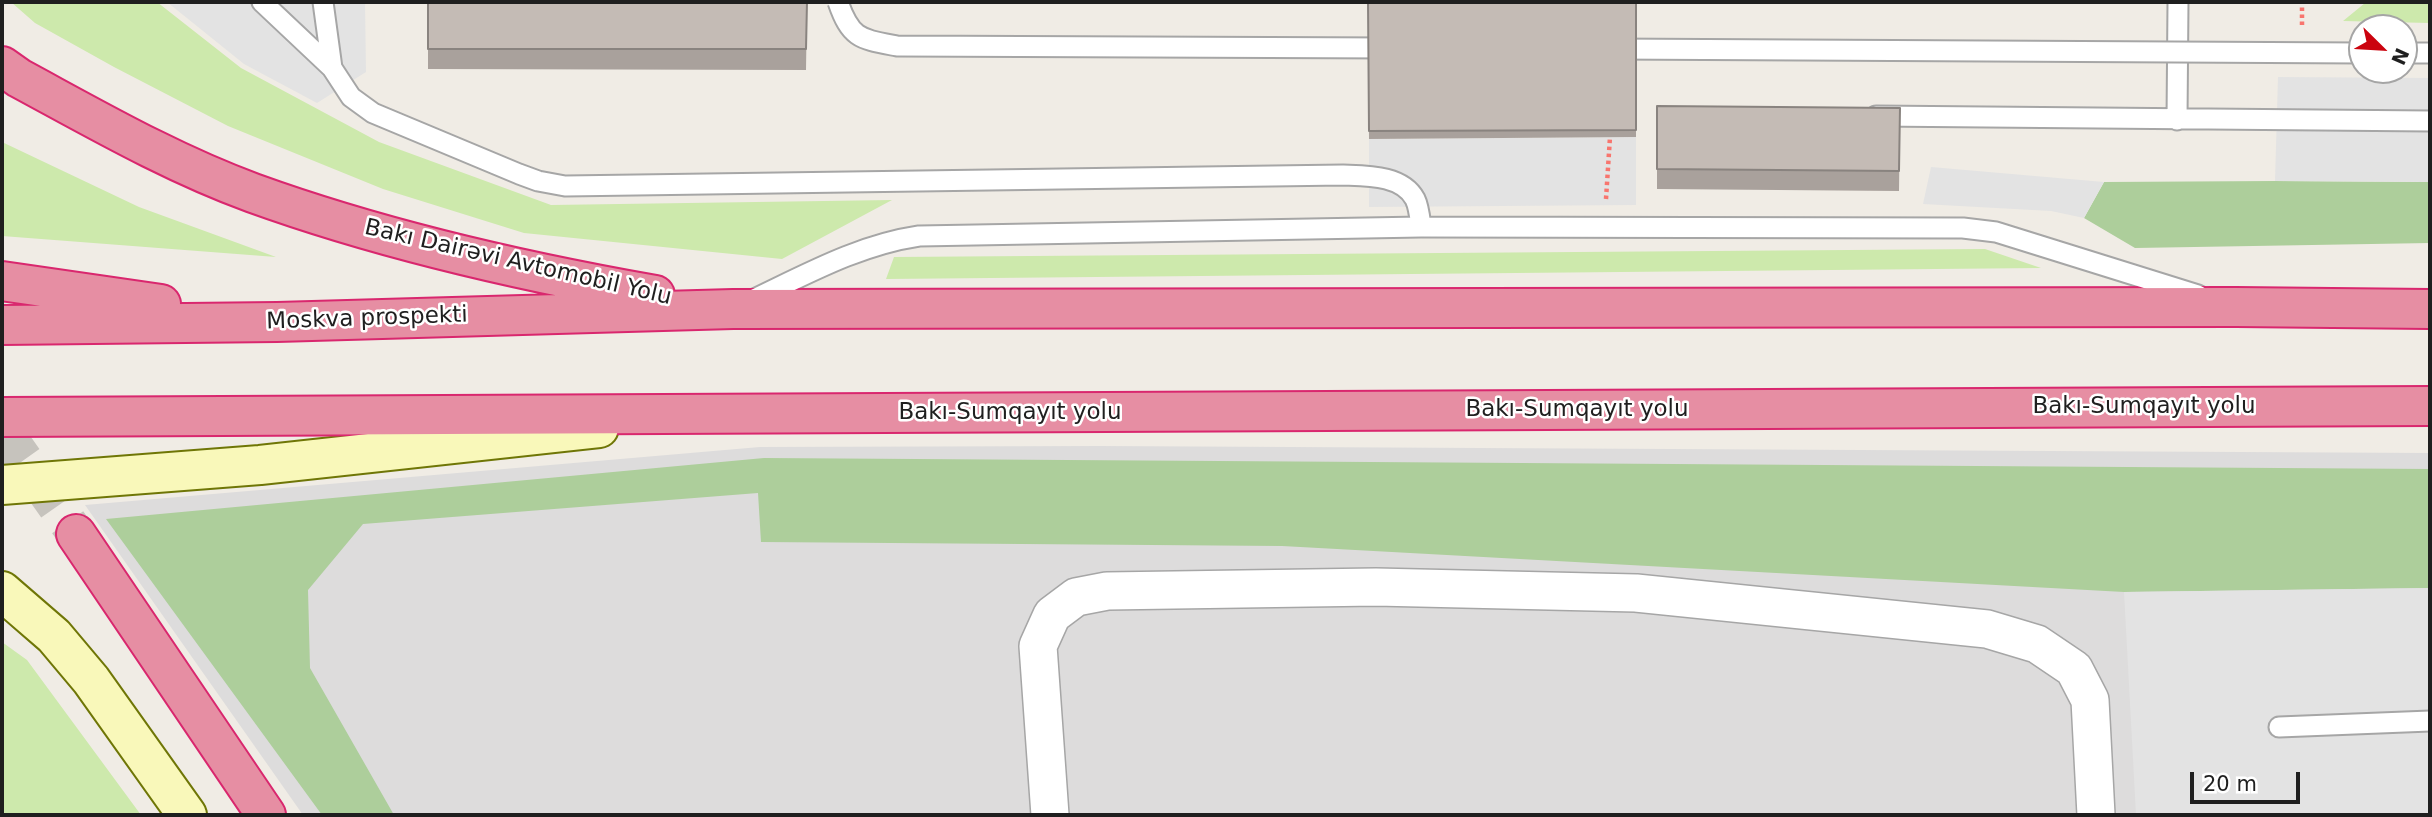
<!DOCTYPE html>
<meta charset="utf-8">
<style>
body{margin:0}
#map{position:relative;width:2432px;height:817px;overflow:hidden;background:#f0ece5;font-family:"DejaVu Sans",sans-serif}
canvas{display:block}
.frame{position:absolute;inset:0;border:4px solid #1f1f1f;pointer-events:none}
.north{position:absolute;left:2348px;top:14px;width:70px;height:70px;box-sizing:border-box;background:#fff;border:2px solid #a5a5a5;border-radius:50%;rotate:114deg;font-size:19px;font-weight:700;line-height:28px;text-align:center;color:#1f1f1f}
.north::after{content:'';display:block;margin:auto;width:24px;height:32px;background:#cb030e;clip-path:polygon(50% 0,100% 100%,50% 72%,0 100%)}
.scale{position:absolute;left:2190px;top:772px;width:110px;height:32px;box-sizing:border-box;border:4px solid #1f1f1f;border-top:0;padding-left:9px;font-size:21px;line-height:24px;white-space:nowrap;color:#1f1f1f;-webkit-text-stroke:5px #fff;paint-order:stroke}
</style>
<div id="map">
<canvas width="2432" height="817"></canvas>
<div class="frame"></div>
<div class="north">N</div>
<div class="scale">20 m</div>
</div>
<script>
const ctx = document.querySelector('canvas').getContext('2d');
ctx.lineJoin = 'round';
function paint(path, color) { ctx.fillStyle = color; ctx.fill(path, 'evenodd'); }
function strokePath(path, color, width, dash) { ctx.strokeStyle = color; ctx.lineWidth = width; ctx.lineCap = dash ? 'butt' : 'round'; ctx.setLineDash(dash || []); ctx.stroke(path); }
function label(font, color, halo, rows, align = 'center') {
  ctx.font = font + ' "DejaVu Sans",sans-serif'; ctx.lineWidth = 5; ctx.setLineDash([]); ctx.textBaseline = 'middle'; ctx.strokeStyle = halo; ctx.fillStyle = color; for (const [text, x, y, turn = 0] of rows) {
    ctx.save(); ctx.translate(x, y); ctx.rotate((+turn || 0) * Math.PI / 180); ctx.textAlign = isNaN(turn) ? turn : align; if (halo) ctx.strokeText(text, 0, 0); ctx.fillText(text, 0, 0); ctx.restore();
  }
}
paint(new Path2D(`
 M1100 446 2430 453V815H303L85 505 760 447Z`), '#dddcdc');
paint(new Path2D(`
 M11 2H157L241 68 379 142 551 205 892 200 782 259 524 233 383 189 228 126 114 67 35 23Z
 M2365 3 2430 4V23L2343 21Z
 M2 142 139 207 276 257 2 236Z
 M1985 249 2041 268 886 279 894 257Z
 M2 642 27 660 141 815H2Z`), '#cde9ac');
paint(new Path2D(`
 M2275 181 2430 182V243L2135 248 2084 218 2104 182Z
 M764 458 2430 469V588L2124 592 1282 546 761 542 758 493 363 524 308 590 310 668 394 815H322L106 519Z`), '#adce9b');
paint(new Path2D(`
 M167 2H365L366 72 317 103 244 64Z
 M2278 77 2430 78V182L2275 181Z
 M1636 137V205L1369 207V139Z
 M1931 167 2104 182 2084 218 2051 211 1923 204Z
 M2430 588V815H2136L2124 592Z`), '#e3e3e3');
strokePath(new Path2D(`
 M2 429 76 534`), '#c6c3bd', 38, [38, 19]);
const lane = new Path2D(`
 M262 2 332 68 323 2
 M2404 53H2430
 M332 68 351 97 373 113 519 174 538 181 565 186 1343 175C1367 176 1402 175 1415 199 1419 207 1420 219 1421 227
 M1876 116 2430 121
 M2177 120 2178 2
 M750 301C805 275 858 245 919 236L1421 227 1963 228 1996 232 2198 295
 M2279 727 2430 721`);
const street = new Path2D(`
 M1050 815 1038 646 1052 615 1076 597 1107 591 1376 587 1636 593 1987 629 2037 644 2074 669 2090 700 2096 815`);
const secondary = new Path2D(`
 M2 485 260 465 599 428
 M2 591 54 636 91 680 187 815`);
const highway = new Path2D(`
 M2 66 19 78C95 119 171 163 253 193 383 240 519 271 655 295
 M2 281 161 304
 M2 325 277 322 733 309 2236 307 2430 309
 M2 417 2430 406
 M76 534 266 815`);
strokePath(lane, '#a6a6a6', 23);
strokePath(street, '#a6a6a6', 40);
strokePath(secondary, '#6f7606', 42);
strokePath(highway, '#d9276e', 42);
strokePath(new Path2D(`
 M2302 25V2
 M1606 199 1610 137`), '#f8756e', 4.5, [3.5, 3.5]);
strokePath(lane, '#fff', 19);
strokePath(street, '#fff', 37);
strokePath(secondary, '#f9f8ba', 38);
strokePath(highway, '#e68ea3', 38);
const laneBridge = new Path2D(`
 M838 2C851 39 860 39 897 46L1392 48
 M1611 49 2362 53`);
strokePath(laneBridge, '#a6a6a6', 23, []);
strokePath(laneBridge, '#fff', 19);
paint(new Path2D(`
 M428 2H807L806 70 428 69Z
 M1368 2H1636V137L1369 139Z
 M1657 106 1900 108 1899 191 1657 189Z`), '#a9a19c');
const building = new Path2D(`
 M428 2H807L806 49H428Z
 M1368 2H1636V130L1369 131Z
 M1657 106 1900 108 1899 171 1657 169Z`);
paint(building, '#c4bbb5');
strokePath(building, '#89837f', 2);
label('23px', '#1f1f1f', '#fff', [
 ["Bakı Dairəvi Avtomobil Yolu",518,263,13],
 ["Moskva prospekti",367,319,-2],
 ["Bakı-Sumqayıt yolu",2144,407],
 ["Bakı-Sumqayıt yolu",1577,410],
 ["Bakı-Sumqayıt yolu",1010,413]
]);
</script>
